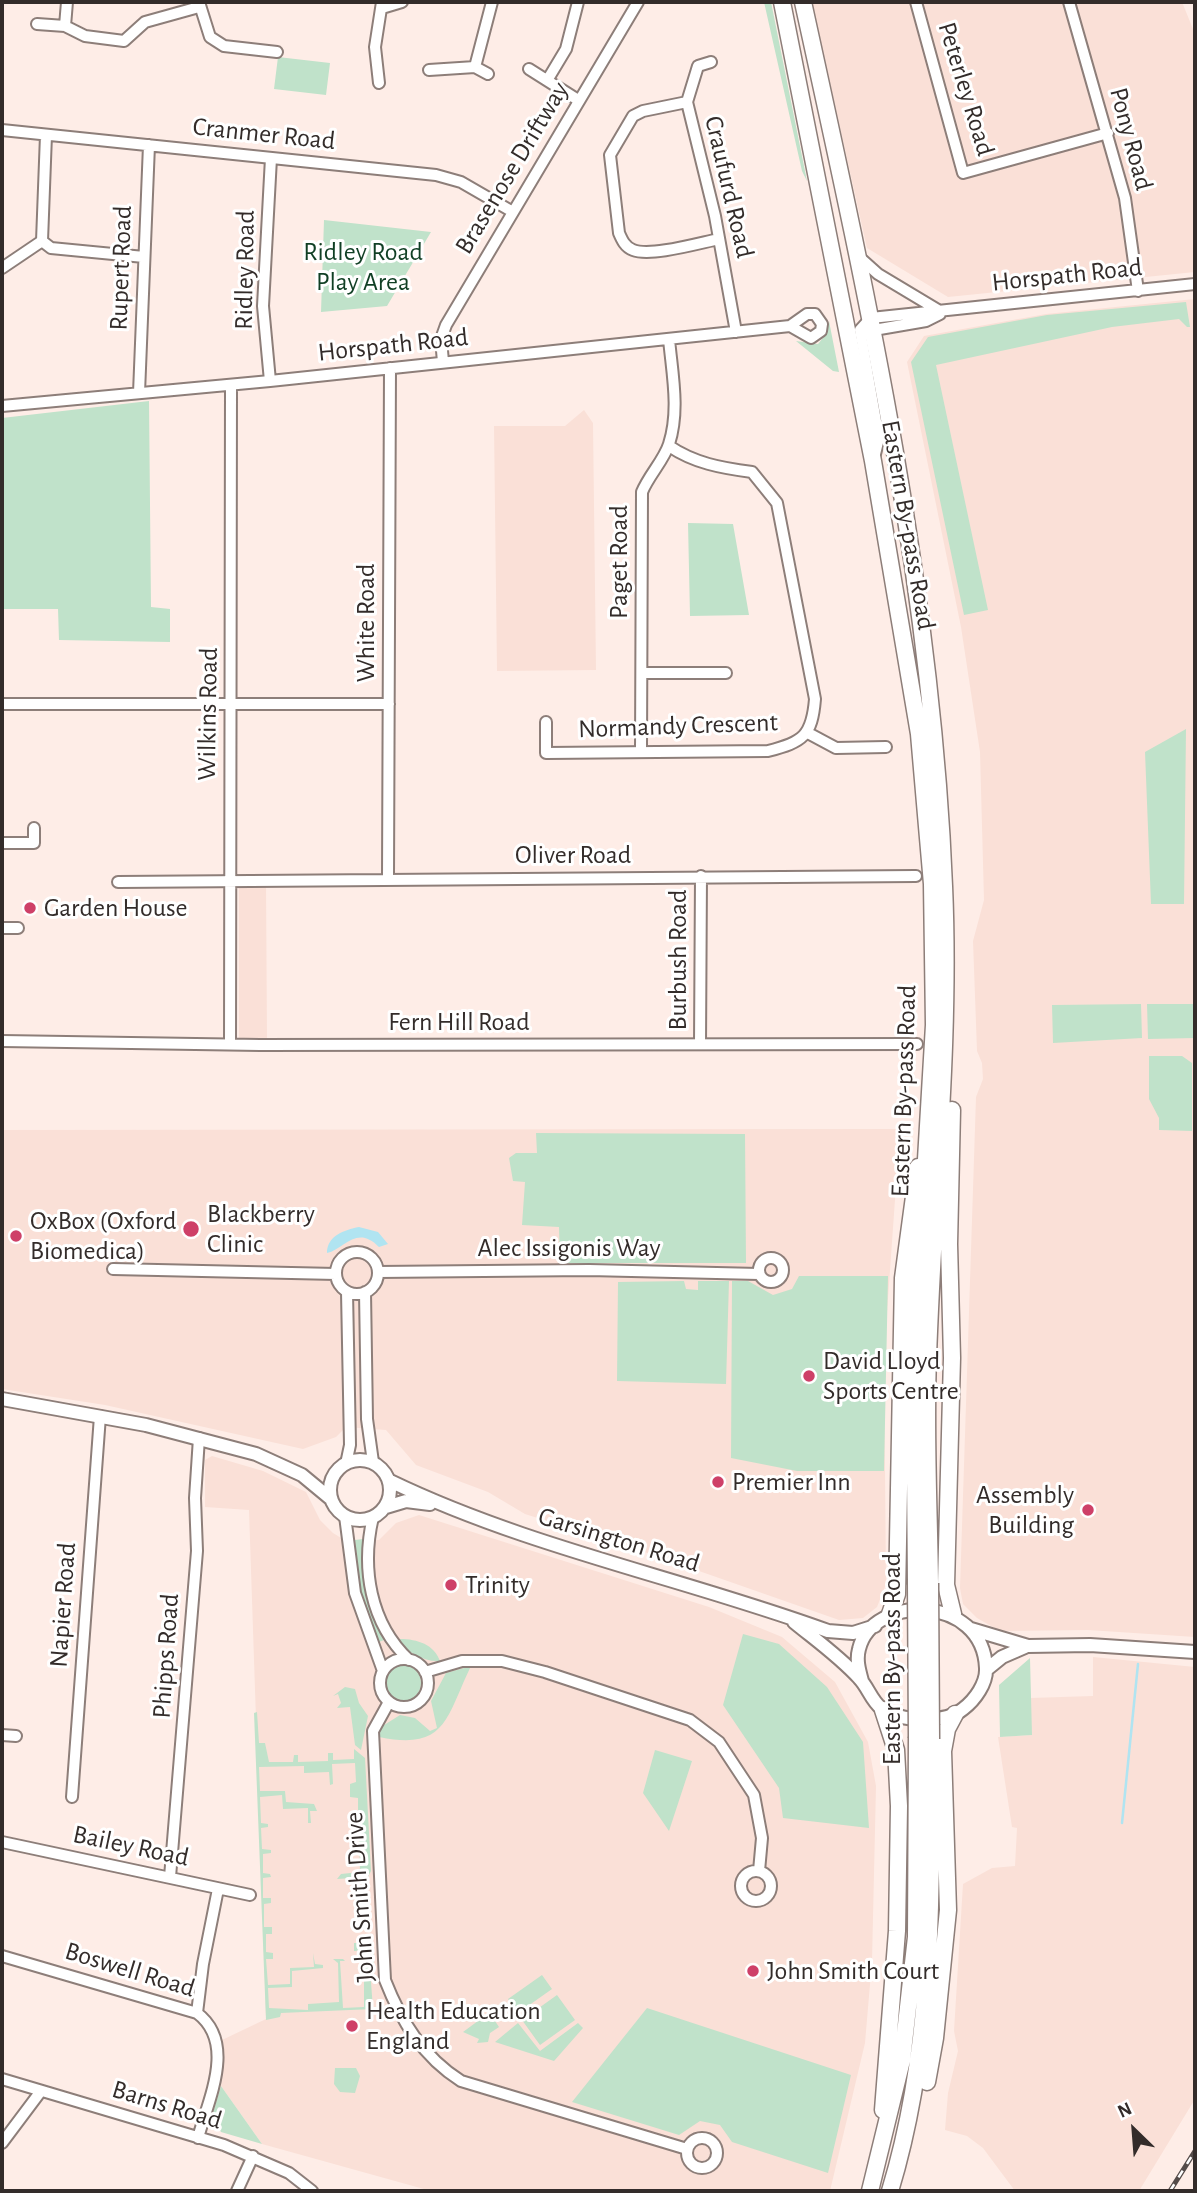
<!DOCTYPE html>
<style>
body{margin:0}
#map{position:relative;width:1197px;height:2193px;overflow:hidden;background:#feede7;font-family:"Alegreya Sans",sans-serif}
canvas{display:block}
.frame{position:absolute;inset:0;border:4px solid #332c2a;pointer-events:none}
.north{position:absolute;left:1099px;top:2095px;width:70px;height:70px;-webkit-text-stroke:5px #fff;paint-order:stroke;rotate:335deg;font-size:19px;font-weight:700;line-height:28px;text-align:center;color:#332c2a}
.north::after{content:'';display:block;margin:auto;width:24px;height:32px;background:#332c2a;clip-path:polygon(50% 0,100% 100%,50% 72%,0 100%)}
</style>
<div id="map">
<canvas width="1197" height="2193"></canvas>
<div class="frame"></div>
<div class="north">N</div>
</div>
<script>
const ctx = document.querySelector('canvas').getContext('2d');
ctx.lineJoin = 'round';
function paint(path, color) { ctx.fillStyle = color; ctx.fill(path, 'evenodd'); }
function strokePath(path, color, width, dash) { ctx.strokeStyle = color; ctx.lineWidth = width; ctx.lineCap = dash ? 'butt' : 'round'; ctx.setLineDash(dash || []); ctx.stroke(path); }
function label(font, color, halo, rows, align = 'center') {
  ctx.font = font + ' "Alegreya Sans",sans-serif'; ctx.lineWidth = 6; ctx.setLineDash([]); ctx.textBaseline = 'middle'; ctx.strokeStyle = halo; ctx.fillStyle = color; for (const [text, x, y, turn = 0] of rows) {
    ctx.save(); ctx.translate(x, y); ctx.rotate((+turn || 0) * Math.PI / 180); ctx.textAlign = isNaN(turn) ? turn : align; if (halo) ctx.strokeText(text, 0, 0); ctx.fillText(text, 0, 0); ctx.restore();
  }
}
paint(new Path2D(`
 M812 2H1182L1195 34V272L948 297 867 248Z
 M1195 299V1637L1088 1630 1000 1631 977 1618 963 1604 960 1588 976 1097 983 1079 982 1063 977 1051 973 941 984 900 980 752 961 627 907 362 924 336 1046 314Z
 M584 410 593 423 596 670 497 671 494 426H565Z
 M266 883 267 1039H239V885Z
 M900 1129 884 1355 886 1584 877 1607 863 1618 839 1620 639 1550 525 1514 488 1492 416 1465 386 1430 346 1427 336 1437 303 1449 105 1405 2 1389V1130Z
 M212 1456 263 1471 306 1492 320 1520 333 1533 346 1541 379 1540 396 1523 419 1515 709 1607 782 1637 835 1682 868 1742 876 1786 872 1961 865 2043 830 2191H431L262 2144 221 2086 222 2040 266 2019 249 1510 205 1507V1460Z
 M1093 1657 1195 1667V2099L1139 2191H1015L983 2148 967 2136 945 2130 948 2093 958 2051 954 2031 963 1884 992 1868 1015 1866 1017 1828 1012 1827 998 1737 1031 1735 1030 1698 1093 1696Z`), '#fae0d7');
paint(new Path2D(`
 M764 2H771L807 181 802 171Z
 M278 57 330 63 326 95 274 89Z
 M324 220 431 232 387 306 321 312Z
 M1186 302 1190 327H1187L1179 319 1112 327 936 365 988 610 964 615 911 362 928 337 1047 315Z
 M829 321 839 372 833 371 796 341 818 344 827 333Z
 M149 401 151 607 170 609V642L59 640 58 609H2V418Z
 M688 523 733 524 749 615 690 616Z
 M1186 729 1184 904H1151L1145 752Z
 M1141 1004 1142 1038 1053 1043 1052 1005Z
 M1147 1004H1195V1038L1148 1039Z
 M1149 1056H1182L1192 1063V1131L1159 1130V1118L1149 1099Z
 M536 1133 745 1134 746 1263H560L559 1227 522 1225 525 1182 513 1181 509 1158 516 1153H537Z
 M799 1276H888L884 1471H797L731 1458 732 1281H748L773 1295 792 1289Z
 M684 1281 686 1289 698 1290V1281H729L726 1384 617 1381 618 1282Z
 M363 1539 366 1592 384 1640 379 1642 361 1599 355 1540Z
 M743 1634 779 1644 827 1687 863 1742 869 1828 783 1818 779 1788 723 1705Z
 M396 1639C414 1638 434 1643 440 1661 422 1662 408 1652 396 1639Z
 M1030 1658 1032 1735 1000 1737 999 1685Z
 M385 1683a18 18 0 1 1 36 0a18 18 0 1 1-36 0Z
 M471 1666C446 1717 447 1751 379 1737L381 1727 400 1715 415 1718 430 1731 437 1728 431 1701 446 1673Z
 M345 1687 355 1689 359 1703 368 1716 361 1750 355 1745 350 1707 337 1708 341 1703 338 1694 333 1696Z
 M257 1712 259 1743H265L269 1762H293L294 1755H298V1762L328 1761V1753H333V1760L354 1759V1749L365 1758 371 1871 368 1877 337 1879 341 1874 360 1872 359 1830H354V1822H358V1798L350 1797V1784L356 1782 355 1763 332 1764 333 1784 330 1785 329 1772 304 1773V1766L259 1767 260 1791H285L286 1802 314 1804 317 1811H310L311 1823H308V1808L283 1809 282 1795 260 1797 261 1823 268 1824V1827L261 1828 262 1849 271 1850V1853L263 1854V1873L270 1874 271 1877 263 1878V1898H271V1903L264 1904V1927H272V1934H266V1952L273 1953V1959H266L268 1985 290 1984V1968L314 1967 313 1953 315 1964 323 1965V1968L292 1971V1987L268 1988 269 2008 308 2010V2004L339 2002 338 1963 333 1959H343L345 1961H340L343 2008 364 2007V1980H357V1975L364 1974V1950L354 1951V1943H362V1936L368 1940 369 1950 374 1953V1967L370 1969 373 2009 281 2013 280 2017 266 2020 254 1713Z
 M655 1750 692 1761 669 1831 643 1793Z
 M542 1975 552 1989 518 2013 508 1999Z
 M557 1995 575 2020 540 2045 522 2020Z
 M501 2004 505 2009 493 2018 499 2027 490 2033 488 2042 477 2043 479 2039 463 2032Z
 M647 2008 851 2075 828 2173 732 2142 720 2125 700 2121 679 2135 572 2102Z
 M518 2023 540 2051 578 2023 583 2028 554 2061 495 2042Z
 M335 2068H356L360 2076 355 2093 340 2092 334 2084Z
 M221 2086 262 2144 221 2132 212 2116Z`), '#c0e2ca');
paint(new Path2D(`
 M359 1227 378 1232 388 1244 379 1247C357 1224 344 1249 327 1253 327 1236 344 1230 359 1227Z`), '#b0e4f1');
strokePath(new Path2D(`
 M1122 1823 1138 1664`), '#b0e4f1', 2.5);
const minor = new Path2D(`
 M67 2 65 26 85 36 124 41 145 22 199 7
 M199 2 210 37 224 46 277 52
 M916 2 963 173 1108 133
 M1069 2 1125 198 1138 291
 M382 8 402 2
 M37 24 65 26
 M711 62 698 66 687 102 715 216 736 332
 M475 67 492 2
 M529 69 578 100
 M429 70 475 67 488 74
 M548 79 566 49 578 2
 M379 83 375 47 382 2
 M687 102 643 111 633 116 610 155 619 233C622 240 625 247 633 250 651 257 699 243 719 239
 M2 130 436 175 461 182 513 212
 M46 135 42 241 51 248 144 257
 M859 257 878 274 938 310
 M2 268 42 241
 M868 331 926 321 940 314
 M443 362 441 339 446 325 638 2
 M270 381 263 306 271 158
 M139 393 149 145
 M2 406 270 381 790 326 807 314H815L822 324 821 331 811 338 790 326
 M874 458 879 438 860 330 871 318 1195 284
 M642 673H726
 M2 704H389
 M546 722V753L768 751C803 742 812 736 815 699L777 503 752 472C721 468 694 463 669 446
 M808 733 836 748 886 747
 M641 751 642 492C649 475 664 460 669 444 680 410 672 373 669 339
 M2 843H34V828
 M388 878 390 368
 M118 882 916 876
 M2 928H18
 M2 1041 260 1045 917 1044
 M230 1044 231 385
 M700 1044 701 876
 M336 1273a21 21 0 1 1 42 0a21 21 0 1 1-42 0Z
 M759 1270a12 12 0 1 1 24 0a12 12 0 1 1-24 0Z
 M113 1269 336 1274
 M378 1272 589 1270 759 1274
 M365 1292 367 1419 373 1462
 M346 1464 350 1445 347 1292
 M345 1516 355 1593 383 1671
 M373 1517C361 1568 370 1623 409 1660
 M380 1683a24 24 0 1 1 48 0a24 24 0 1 1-48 0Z
 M425 1672 462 1661H502L545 1672 690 1720 719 1742 754 1795 762 1838 759 1871
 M389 1702 373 1731 385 1980C401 2021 423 2057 461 2081L687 2149
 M2 1735 16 1736
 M72 1797 100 1416
 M2 1842 250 1895
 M741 1886a15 15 0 1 1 30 0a15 15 0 1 1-30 0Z
 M170 1877 197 1551 195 1498 199 1438
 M2 1956 197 2013C237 2043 208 2100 198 2138
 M197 2013 203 1964 218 1889
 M2 2079 224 2145 289 2173 312 2191
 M687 2153a15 15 0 1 1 30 0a15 15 0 1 1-30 0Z
 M2 2143 41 2091
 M237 2191 253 2156`);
const major = new Path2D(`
 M2 1399 146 1425 256 1454 302 1475 331 1499
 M330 1490a30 30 0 1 1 60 0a30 30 0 1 1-60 0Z
 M390 1481C529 1548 683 1578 828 1631L853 1633 875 1626
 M386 1507 406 1501 430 1504
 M794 1622C816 1640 840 1657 859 1678 868 1687 871 1700 881 1708 900 1722 945 1724 963 1709 975 1700 987 1683 986 1668 983 1594 872 1594 859 1649 856 1660 859 1670 862 1681
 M971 1629 1028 1646 1090 1645 1195 1652
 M986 1670 1002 1657 1025 1647`);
const highway = new Path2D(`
 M782 2 873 461 919 734 932 884 934 1025 914 1361 916 1583
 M803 2C867 294 932 586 944 886 951 1045 933 1201 928 1358 925 1433 929 1508 930 1583
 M952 1110 949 1244 952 1358 946 1585 953 1614
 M889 1617 897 1594 903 1278 918 1167
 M883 1710 896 1750 899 1806 897 1931 883 2110
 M927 2082 935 2038 948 1910 943 1751 947 1729 955 1714
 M870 2191 902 2060 916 1937 917 1738
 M890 2191C935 2043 931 1892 931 1739`);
strokePath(minor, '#8d7e79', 14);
strokePath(major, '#8d7e79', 16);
strokePath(highway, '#8d7e79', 19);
strokePath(minor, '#fff', 10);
strokePath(major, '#fff', 12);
strokePath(highway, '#fff', 16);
const rail = new Path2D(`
 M1170 2191 1195 2151`);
strokePath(rail, '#544b49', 5);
strokePath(rail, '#fff', 2.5, [8]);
const highwayBridge = new Path2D(`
 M916 1583 917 1738
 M930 1583 931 1739`);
strokePath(highwayBridge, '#8d7e79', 19, []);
strokePath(highwayBridge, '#fff', 16);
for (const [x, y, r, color] of [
 [30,908,7,"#ce4068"],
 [191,1229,9,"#ce4068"],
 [16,1236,7,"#ce4068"],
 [809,1376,7,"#ce4068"],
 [718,1482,7,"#ce4068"],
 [1088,1510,7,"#ce4068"],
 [451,1585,7,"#ce4068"],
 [753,1971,7,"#ce4068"],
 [352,2026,7,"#ce4068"]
]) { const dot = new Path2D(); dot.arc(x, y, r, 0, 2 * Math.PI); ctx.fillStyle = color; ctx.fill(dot); strokePath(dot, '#fff', 2.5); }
label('26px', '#332c2a', '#fff', [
 ["Peterley Road",966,89,73],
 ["Cranmer Road",264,134,6],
 ["Pony Road",1131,139,75],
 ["Brasenose Driftway",512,168,-59],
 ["Craufurd Road",729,187,77],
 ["Rupert Road",121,268,-88],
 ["Ridley Road",245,270,-89],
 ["Horspath Road",1067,275,-6],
 ["Horspath Road",393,345,-6],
 ["Eastern By-pass Road",908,525,80],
 ["Paget Road",619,562,-90],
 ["White Road",366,623,-90],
 ["Wilkins Road",208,714,-89],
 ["Normandy Crescent",678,726,-2],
 ["Oliver Road",573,855],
 ["Burbush Road",678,960,-90],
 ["Fern Hill Road",459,1022],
 ["Eastern By-pass Road",904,1091,-88],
 ["Alec Issigonis Way",569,1248],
 ["Garsington Road",619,1540,17],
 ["Napier Road",63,1605,-86],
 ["Phipps Road",166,1656,-86],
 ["Eastern By-pass Road",892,1659,-90],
 ["Bailey Road",131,1846,12],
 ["John Smith Drive",360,1897,-94],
 ["Boswell Road",130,1970,17],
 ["Barns Road",167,2105,17]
]);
label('26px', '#103f24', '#fff', [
 ["Ridley Road",363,252],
 ["Play Area",363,282]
]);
label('26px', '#332c2a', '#fff', [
 ["Garden House",44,908],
 ["Blackberry",207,1214],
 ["Clinic",207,1244],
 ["OxBox (Oxford",30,1221],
 ["Biomedica)",30,1251],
 ["David Lloyd",823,1361],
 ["Sports Centre",823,1391],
 ["Premier Inn",732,1482],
 ["Assembly",1074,1495,"right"],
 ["Building",1074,1525,"right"],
 ["Trinity",465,1585],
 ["John Smith Court",767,1971],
 ["Health Education",366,2011],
 ["England",366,2041]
], 'left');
</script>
